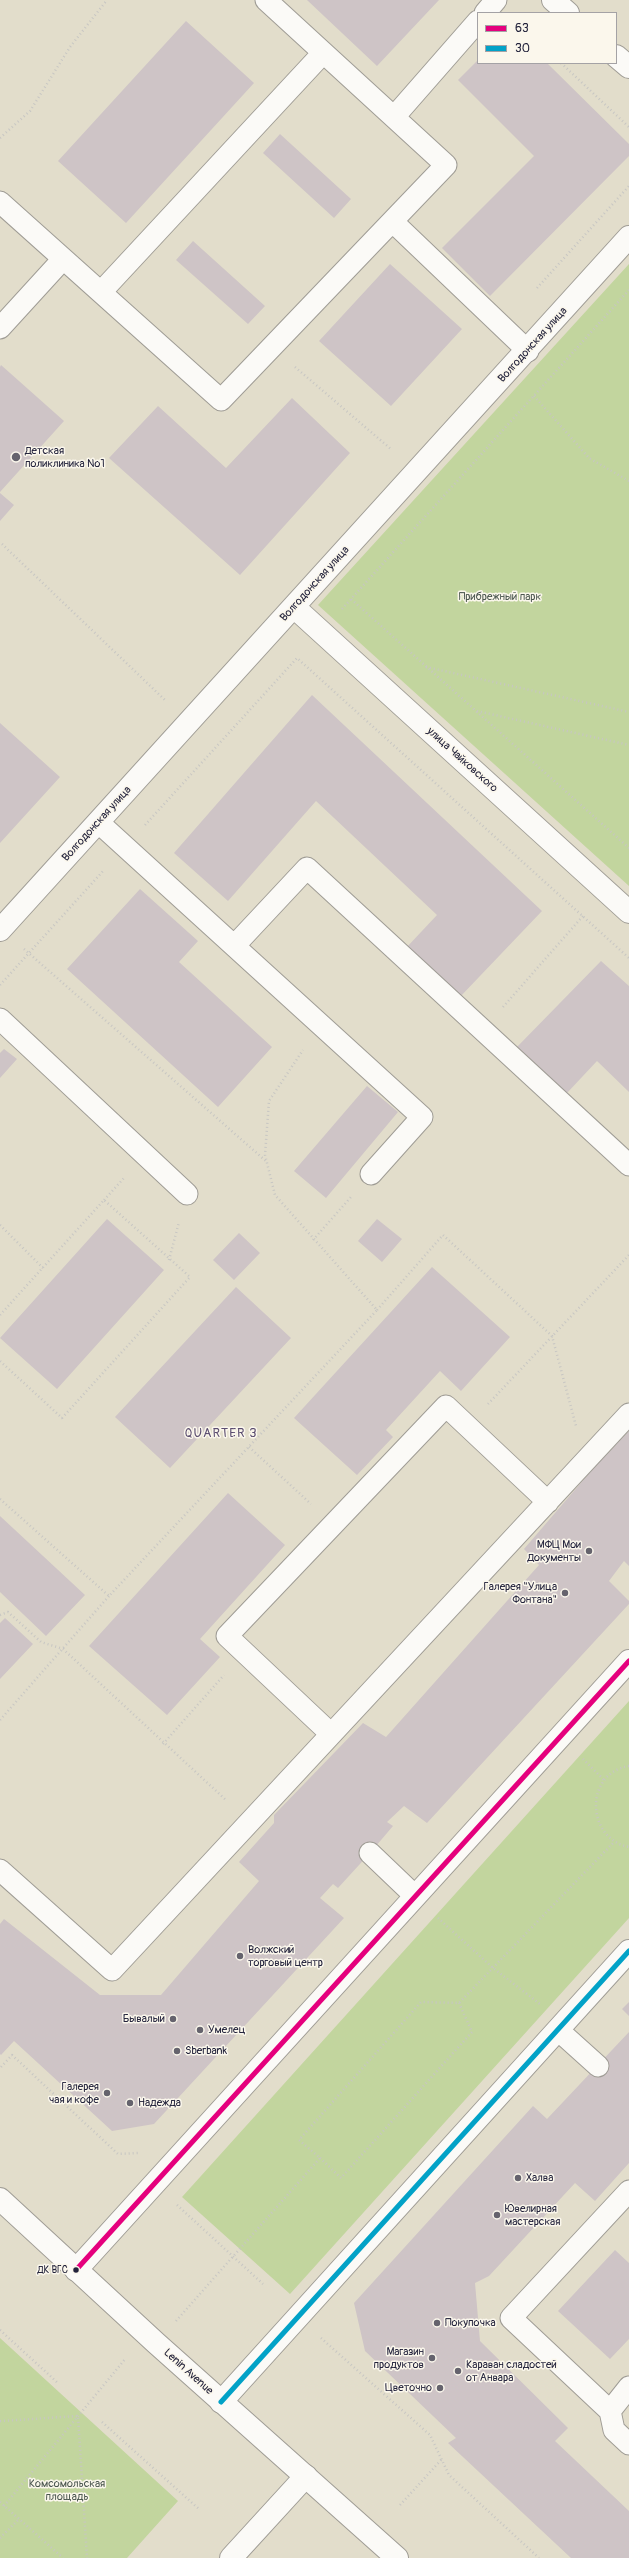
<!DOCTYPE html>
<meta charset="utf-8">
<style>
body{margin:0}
#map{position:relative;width:629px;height:2558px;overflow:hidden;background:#e2ddcb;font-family:Pangolin,sans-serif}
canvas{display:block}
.legend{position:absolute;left:477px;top:12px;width:140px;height:52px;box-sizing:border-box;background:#fbf7ec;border:1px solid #a4a2a5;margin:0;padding:5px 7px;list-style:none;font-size:12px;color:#22223b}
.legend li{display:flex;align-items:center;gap:8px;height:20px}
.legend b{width:20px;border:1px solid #a4a2a5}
</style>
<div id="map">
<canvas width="629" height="2558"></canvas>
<ul class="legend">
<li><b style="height:5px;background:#e5007d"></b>63</li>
<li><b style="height:5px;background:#02a2c7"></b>30</li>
</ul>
</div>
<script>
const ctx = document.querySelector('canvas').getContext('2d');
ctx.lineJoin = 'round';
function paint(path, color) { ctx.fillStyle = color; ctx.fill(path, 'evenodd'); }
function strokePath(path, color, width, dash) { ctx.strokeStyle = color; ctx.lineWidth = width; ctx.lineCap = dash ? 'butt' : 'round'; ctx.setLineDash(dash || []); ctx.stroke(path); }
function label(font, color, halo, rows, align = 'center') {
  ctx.font = font + ' Pangolin,sans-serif'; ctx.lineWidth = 3; ctx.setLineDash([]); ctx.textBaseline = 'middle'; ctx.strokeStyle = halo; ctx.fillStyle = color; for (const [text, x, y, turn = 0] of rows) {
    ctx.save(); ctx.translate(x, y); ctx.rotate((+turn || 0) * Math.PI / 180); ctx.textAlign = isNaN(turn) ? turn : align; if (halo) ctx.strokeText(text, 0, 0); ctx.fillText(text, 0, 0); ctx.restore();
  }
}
paint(new Path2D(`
 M629 264V886L318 605Z
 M629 1701V1918L290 2294 182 2197Z
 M0 2338 178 2501 127 2558H0Z`), '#c2d59e');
paint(new Path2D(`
 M307 0H439L377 66Z
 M186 21 254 83 126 223 58 161Z
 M478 60V63H547L629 144V156L490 296 442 248 534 156 458 80Z
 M280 134 351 199 334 218 263 153Z
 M193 241 265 306 248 324 176 260Z
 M390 264 462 329 391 406 319 341Z
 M1 365 64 421 0 492V367Z
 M292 398 350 453 240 575 109 458 158 406 226 468Z
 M0 493 14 505 0 521Z
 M312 695 542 911 459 998 406 948 437 915 316 801 228 901 174 853Z
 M0 723 60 777 0 843Z
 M140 889 198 941 179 962 272 1047 218 1107 67 969Z
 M601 961 629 986V1092L597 1061 567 1093 516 1048Z
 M4 1049 17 1059 0 1078V1053Z
 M367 1086 398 1112 326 1198 294 1171Z
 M107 1219 164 1270 57 1389 0 1338Z
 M377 1219 402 1239 382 1262 358 1241Z
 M239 1233 260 1253 234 1280 213 1260Z
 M432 1267 510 1337 461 1391 440 1371 386 1430 393 1437 357 1475 294 1418Z
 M236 1287 291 1338 170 1468 115 1417Z
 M629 1431V1566L624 1561 609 1581 629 1601V1604L427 1823 404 1806 387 1822 393 1826 370 1853 338 1888 333 1884 320 1898 344 1918 154 2124 112 2131 14 2041 1 2055 0 2054V1924L4 1919 100 1995H161L259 1881 239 1862 274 1823V1815L363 1723 386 1737 539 1565 524 1549 592 1470Z
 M228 1493 285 1545 200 1639 220 1657 167 1715 89 1646Z
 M0 1516 85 1595 46 1636 0 1592Z
 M5 1618 33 1644 0 1679V1623Z
 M629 2002V2016L622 2009Z
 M629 2032V2163L595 2201 575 2183 489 2276 475 2283 480 2341 568 2428 555 2441 629 2511V2558H571L448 2443 456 2438 365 2351 354 2303 533 2106 547 2119Z
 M615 2250 629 2263V2339L610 2359 558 2311Z`), '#cec4c6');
const lane = new Path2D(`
 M485 13 496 0
 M394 117 478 21
 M0 202 221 400 446 165 266 0
 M393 222 528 351
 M101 292 323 53
 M0 328 63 259
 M98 822 422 1117 371 1174
 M235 945 307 868 629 1165
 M0 1019 187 1194
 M331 1734 227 1636 446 1406 548 1502
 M370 1853 415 1896
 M0 1870 112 1970 629 1414
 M558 2030 598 2066
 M629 2191 511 2318 610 2411 614 2430 629 2444
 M610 2411 629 2387`);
const street = new Path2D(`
 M294 607 629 912
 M0 930 629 237
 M76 2270 629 1661
 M221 2402 629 1951
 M231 2558 306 2476`);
const secondary = new Path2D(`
 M553 0 568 13
 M616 56 629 67`);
const primary = new Path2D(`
 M0 2199 156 2343 397 2558`);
strokePath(lane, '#9f9c95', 23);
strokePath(street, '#9f9c95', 24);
strokePath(secondary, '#9f9c95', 24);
strokePath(primary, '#9f9c95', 24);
strokePath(new Path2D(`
 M561 63 629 127
 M0 138 30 111 70 47 107 0
 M537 288 629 186
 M629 290 351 599 629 848
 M295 367 392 450
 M534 396 589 458 629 481
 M2 544 166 701
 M342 609 351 599
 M426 667 629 712
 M477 711 629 745
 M145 825 297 658 629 958
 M24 949 267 1162
 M0 985 104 870
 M503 1007 583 916
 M104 1200 124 1178
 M0 1225 43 1268
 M313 1240 351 1197
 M169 1260 179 1222
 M377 1310 443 1235 552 1336 576 1426
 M0 1315 104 1200 190 1277 62 1418 0 1361
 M488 1404 629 1255
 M249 1447 311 1504
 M0 1499 109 1596 377 1310 275 1195 265 1155 269 1101 303 1050
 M0 1615 8 1612 41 1642 63 1649 227 1801
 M0 1720 109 1596
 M163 1744 224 1675
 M583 1759 604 1780
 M629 1766C584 1773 586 1839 629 1847
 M438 1918 493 1968 540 2004
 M1 2067 12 2055 118 2154 138 2153
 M320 2158 341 2178 472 2032 459 2003
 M177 2205 263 2284
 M176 2321 320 2158 299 2140 421 2002 459 2003 614 1842
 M0 2330 59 2384
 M321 2338 430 2435 449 2475 539 2558
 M0 2421 78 2416 87 2558
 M102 2422 200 2510
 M0 2502 63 2558
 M400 2505 442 2459
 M4 2506 126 2358
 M0 2538 19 2519`), '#c7c6c3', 2.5, [1, 3]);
strokePath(lane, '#fbfaf7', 21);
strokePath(street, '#fbfaf7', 22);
strokePath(secondary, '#fbfaf7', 22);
strokePath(primary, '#fbfaf7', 22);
strokePath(new Path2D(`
 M76 2270 629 1661`), '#e5007d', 5);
strokePath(new Path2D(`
 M221 2402 629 1951`), '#02a2c7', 5);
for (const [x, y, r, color] of [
 [16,457,5,"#65636d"],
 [589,1551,4,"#65636d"],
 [565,1593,4,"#65636d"],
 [240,1956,4,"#65636d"],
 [173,2019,4,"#65636d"],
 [200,2030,4,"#65636d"],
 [177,2051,4,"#65636d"],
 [107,2093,4,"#65636d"],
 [130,2103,4,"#65636d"],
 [518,2178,4,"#65636d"],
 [497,2215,4,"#65636d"],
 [76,2270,3.5,"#22223b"],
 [437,2323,4,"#65636d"],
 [432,2358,4,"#65636d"],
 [458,2371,4,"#65636d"],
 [440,2388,4,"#65636d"]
]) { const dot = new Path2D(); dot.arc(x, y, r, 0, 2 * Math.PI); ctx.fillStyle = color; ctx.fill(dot); strokePath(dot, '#fbf7ec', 1.5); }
label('10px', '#22223b', '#fbf7ec', [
 ["ДК ВГС",68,2270]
], 'right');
label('11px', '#22223b', '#fbf7ec', [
 ["Волгодонская улица",533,345,-48],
 ["Волгодонская улица",315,584,-48],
 ["улица Чайковского",462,760,42],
 ["Волгодонская улица",97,824,-48],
 ["Lenin Avenue",188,2372,42]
]);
label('11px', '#22223b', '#fbf7ec', [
 ["Детская",25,451],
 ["поликлиника №1",25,464],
 ["МФЦ Мои",581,1545,"right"],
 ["Документы",581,1558,"right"],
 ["Галерея \"Улица",557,1587,"right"],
 ["Фонтана\"",557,1600,"right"],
 ["Волжский",248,1950],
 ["торговый центр",248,1963],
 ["Бывалый",165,2019,"right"],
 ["Умелец",208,2030],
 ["Sberbank",185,2051],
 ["Галерея",99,2087,"right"],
 ["чая и кофе",99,2100,"right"],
 ["Надежда",138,2103],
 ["Халва",526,2178],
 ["Ювелирная",505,2209],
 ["мастерская",505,2222],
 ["Покупочка",445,2323],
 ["Магазин",424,2352,"right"],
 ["продуктов",424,2365,"right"],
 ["Караван сладостей",466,2365],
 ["от Анвара",466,2378],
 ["Цветочно",432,2388,"right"]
], 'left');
label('11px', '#4a564e', '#fbf7ec', [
 ["Прибрежный парк",500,597],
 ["Комсомольская",67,2484],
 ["площадь",67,2497]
]);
ctx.letterSpacing = '1px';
label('13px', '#5b4d70', '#fbf7ec', [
 ["QUARTER 3",221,1434]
]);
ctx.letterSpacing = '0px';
</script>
